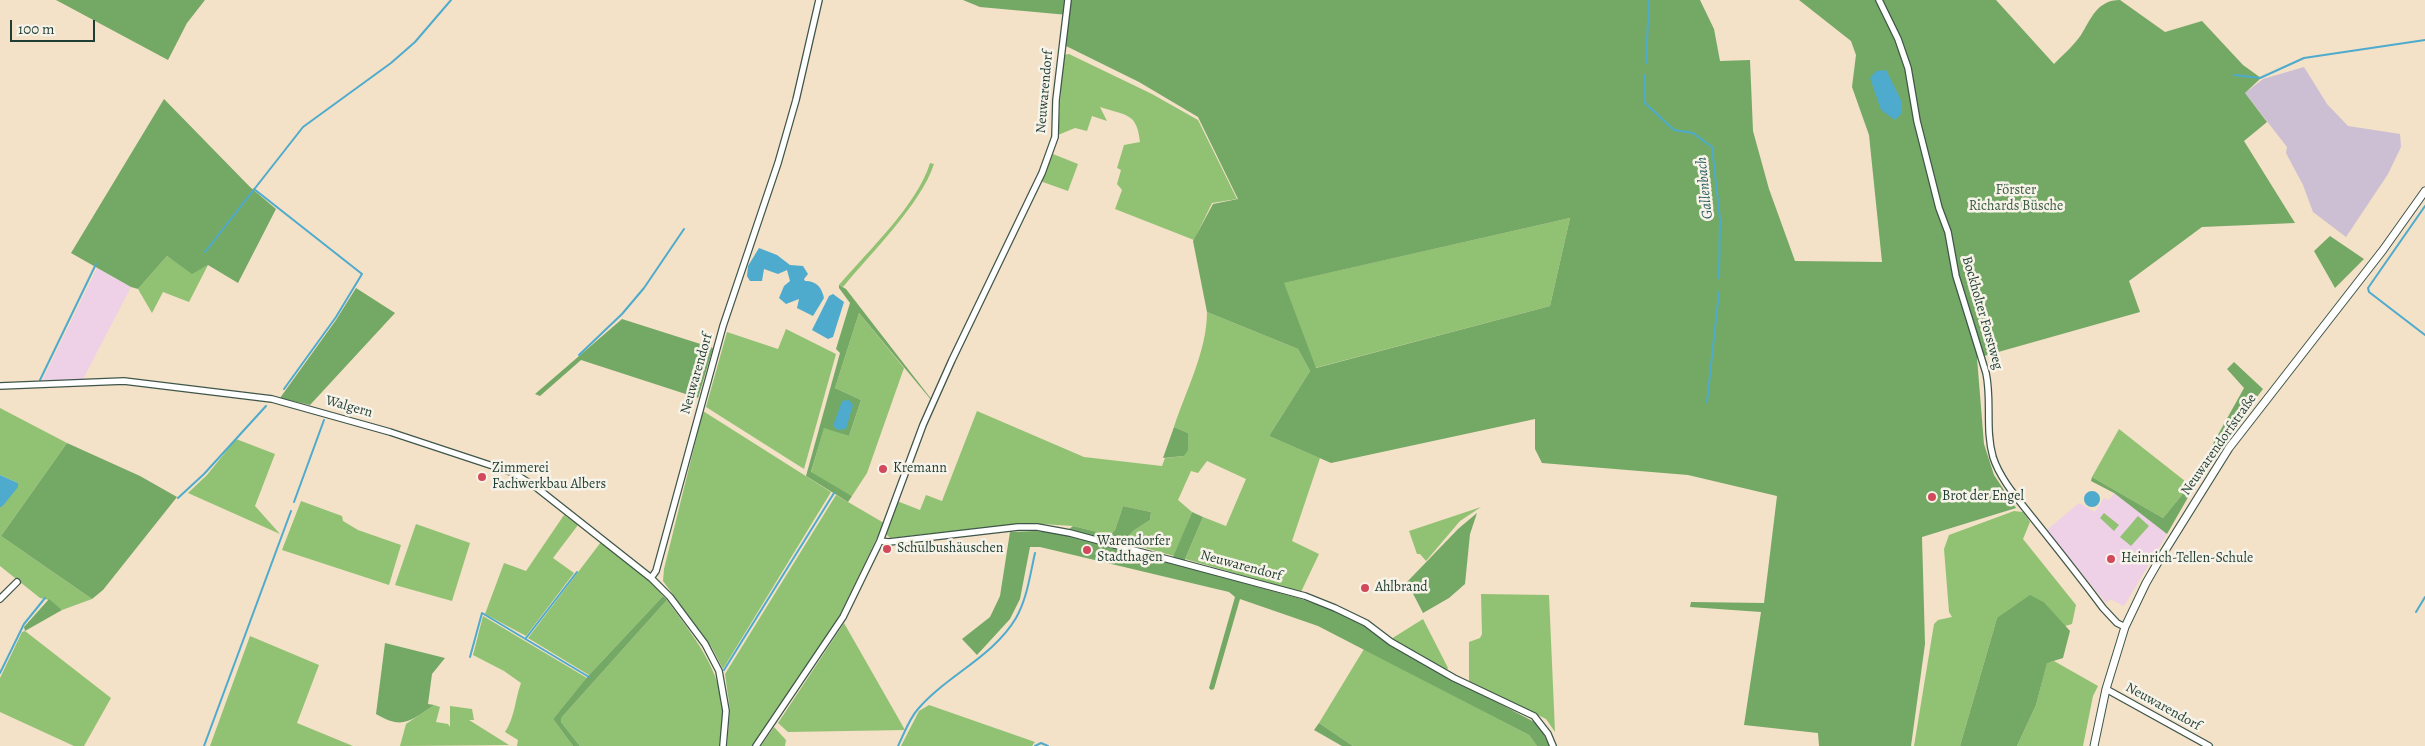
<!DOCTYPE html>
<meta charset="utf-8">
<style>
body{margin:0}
#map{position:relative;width:2425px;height:746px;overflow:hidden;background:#f3e1c8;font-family:Alegreya,serif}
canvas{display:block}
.scale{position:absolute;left:10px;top:20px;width:85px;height:22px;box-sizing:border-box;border:2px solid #1f3d34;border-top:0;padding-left:6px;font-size:15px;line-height:18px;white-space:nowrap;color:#1f3d34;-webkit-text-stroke:4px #f7f3e8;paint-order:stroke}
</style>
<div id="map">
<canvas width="2425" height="746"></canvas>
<div class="scale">100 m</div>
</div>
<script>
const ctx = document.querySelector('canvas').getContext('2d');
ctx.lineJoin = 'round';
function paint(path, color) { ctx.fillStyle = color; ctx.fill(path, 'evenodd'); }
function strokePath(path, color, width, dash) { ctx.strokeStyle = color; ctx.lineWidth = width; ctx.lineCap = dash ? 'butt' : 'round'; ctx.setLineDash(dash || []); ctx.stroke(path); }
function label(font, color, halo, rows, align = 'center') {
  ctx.font = font + ' Alegreya,serif'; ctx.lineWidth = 5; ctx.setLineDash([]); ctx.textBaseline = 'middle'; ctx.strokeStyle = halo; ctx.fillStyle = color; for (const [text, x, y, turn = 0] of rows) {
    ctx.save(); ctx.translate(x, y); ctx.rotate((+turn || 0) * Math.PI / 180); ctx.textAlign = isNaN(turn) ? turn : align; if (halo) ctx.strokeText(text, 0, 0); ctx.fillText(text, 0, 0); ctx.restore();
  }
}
paint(new Path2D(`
 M97 268 131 287 83 379 42 381Z
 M2114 493 2167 534 2124 606 2110 599 2106 603 2047 530 2079 503 2095 512 2104 498 2109 500Z`), '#eed0e7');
paint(new Path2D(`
 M2304 67 2327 104 2348 126 2400 134 2401 147 2388 174 2346 237 2313 212 2303 185 2286 153 2287 147 2245 93 2263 79Z`), '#ccbed3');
paint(new Path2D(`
 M1069 54 1152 94 1198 120 1237 199 1212 203 1194 240 1115 209 1122 190 1117 184 1121 170 1117 168 1124 145 1140 142C1137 112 1126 116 1100 107L1107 121 1092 116 1087 131 1075 128 1058 135 1063 55Z
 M1053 154 1078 164 1068 191 1040 181Z
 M930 163 934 164C921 204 871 253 843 287L839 285C868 251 918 204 930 163Z
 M1570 218 1550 306 1315 368 1283 283Z
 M167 256 192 273 208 265 189 302 163 292 152 313 138 289Z
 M1207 312 1298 349 1310 371 1269 436 1320 458 1292 541 1319 554 1301 592 1185 559 1203 517 1226 526 1246 479 1207 461 1198 473 1191 471 1178 500 1192 512 1174 556 1123 542 1133 531 1150 520 1151 512 1123 506 1115 530 1110 535 1073 526 1026 523 890 538 886 534 897 501 920 510 926 495 942 501 977 411 1084 457 1162 466 1165 458 1184 456 1188 433 1174 427C1186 390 1207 351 1207 312Z
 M859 313 904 368 867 473 852 496 811 473 824 427 849 436 861 400 835 388Z
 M786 329 836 354 804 469 706 407 727 332 778 349Z
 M0 408 67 443 1 536 92 599 62 610 49 600 40 598 0 566V507H2L18 483 0 475Z
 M703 411 831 492 723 669 712 648 663 581 664 569Z
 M2119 429 2190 485 2163 518 2092 477Z
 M236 439 275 454 255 506 280 534 188 493 207 475Z
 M836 495 884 523 840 615 760 737 752 746H727L730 710 725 674Z
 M301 501 342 516 343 521 358 530 401 545 389 585 282 550Z
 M1481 507 1460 521 1426 561 1420 554H1417L1409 531Z
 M2014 511 2023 512 2030 522 2023 539 2076 605 2072 624 2065 626 2045 603 1997 618 1960 746H1914L1934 624 1938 620 1952 617 1949 612 1944 549 1949 535Z
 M2104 513 2119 525 2114 531 2100 518Z
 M564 515 578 525 553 558 574 573 526 636 485 614 504 563 526 571Z
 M2138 516 2149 526 2131 546 2120 537Z
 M416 524 470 543 452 601 395 585Z
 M601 542 652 583 663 596 589 675 528 638Z
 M1481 594 1549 595 1555 732 1546 719 1469 681V642L1480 638 1482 634Z
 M667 600C701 647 734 684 719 746H580L561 722 562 717Z
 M483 616 587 678 553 719 573 746H517L518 740 505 732C515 717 515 699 521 683L504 671 473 655Z
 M1423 619 1448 668 1447 670 1391 639Z
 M844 623 905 730 788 732 778 723Z
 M25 631 111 698 84 746H74L0 712V678L22 632Z
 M250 636 319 665 297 723 353 746H210Z
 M1364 649 1529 735 1537 746H1353L1319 723Z
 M2054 661 2098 686 2093 696 2083 746H2017L2036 705 2047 662Z
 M434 705 440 707 436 722 448 724 450 727V706L472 709 474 720H469L509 745 400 746 406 724Z
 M929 705 1035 742 1032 746H901L919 711Z
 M774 727 786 740 785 746H761Z`), '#91c273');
paint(new Path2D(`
 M56 0H205L187 23 168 60Z
 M963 0H1700L1714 29 1720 61 1750 60 1753 131 1769 189 1795 261 1882 262 1869 135 1852 87 1856 55 1851 41 1799 0H1996L2054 64C2063 55 2074 45 2081 35 2091 19 2097 0 2120 0L2165 32 2202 21 2243 65 2261 78 2245 93 2267 122 2244 141 2295 223 2202 227 2129 281 2140 312 1977 358 1984 444 1994 475 2016 508 1922 537 1925 644 1911 746H1819L1818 733 1744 725 1761 612 1690 607 1691 602 1764 603 1777 496 1688 475 1542 463 1535 449V419L1331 463 1269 436 1310 371 1298 349 1207 312 1193 241 1213 204 1238 199 1198 117 1139 82 1064 45 1068 15 980 7ZM1570 218 1550 306 1316 368 1284 283Z
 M164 99 250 187 276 209 238 283 208 265 192 274 167 256 138 289 131 287 71 253Z
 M2330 236 2364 259 2335 288 2314 251Z
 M839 285 846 289 932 400V401L859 313 835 388 861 400 849 436 824 428 811 472 852 496 848 502 806 476 840 353 836 349 850 303 839 288Z
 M356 288 395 313 310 405 280 398 336 320Z
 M622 319 713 348 698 398 581 360 540 396 535 394Z
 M2234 362 2263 389 2210 459 2167 534 2114 493 2091 481 2092 477 2163 518 2190 485 2244 388 2227 369Z
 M1174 427 1188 433V450L1184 456 1163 458Z
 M67 443 140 476 177 497 103 590 92 599 1 536Z
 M1123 506 1151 512 1150 520 1133 531 1122 544 1124 550 1171 562 1192 512 1203 517 1185 559 1189 568 1301 599 1340 613 1360 622 1391 646 1538 724 1550 746H1537L1529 735 1318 626 1240 599 1214 689 1211 690 1209 688 1235 597 1229 592 1040 547H1030L1020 599 1010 619 977 655 962 639 990 617 1000 596 1010 532 1035 531 1063 534 1073 526 1110 535 1115 530Z
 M1477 513 1470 534 1465 584 1449 598 1423 613 1407 582 1458 529Z
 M2030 595 2045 603 2070 631 2063 658 2047 663 2036 705 2017 746H1960L1997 618Z
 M663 596 667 600 562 717 561 722 580 746H573L553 719 589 675Z
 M49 599 62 610 25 631 24 627Z
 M385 643 445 658 432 674 428 704 434 705C410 721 403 730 376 714Z
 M1319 723 1353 746H1342L1314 730Z`), '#74a865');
paint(new Path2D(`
 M1886 70 1902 102V113L1895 120 1881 110 1870 78 1876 71Z
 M759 248 777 255 790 265 803 266 808 274 804 279 805 281C817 281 822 288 824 298L813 316 797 308 799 299 786 304 779 298 784 286 790 281 787 270 778 274 764 269 762 281H750L747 276 748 266Z
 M833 294 844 302 833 337 828 339 812 330 829 296Z
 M849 400 853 405 846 429 838 430 833 426 842 401Z
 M0 475 18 483V487L2 507H0Z
 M2084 499a8 8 0 1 1 16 0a8 8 0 1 1-16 0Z`), '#4eabcd');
strokePath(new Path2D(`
 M1646 63 1649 0
 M1645 75V103L1674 130 1693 133 1712 147 1720 220 1719 278
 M2234 75 2260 78 2304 58 2425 40
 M254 189 362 274 336 317 284 389
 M2425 206 2368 288 2369 292 2425 335
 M205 252 303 127 391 63 415 42 451 0
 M579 355 622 314 644 288 684 229
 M40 380 96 264
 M1707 402 1719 292
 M178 498 204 474 266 406
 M294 502 324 420
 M2416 612 2425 597
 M526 638 577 572
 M470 657 482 613 589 677
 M724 670 834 493
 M0 673 24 624 45 598
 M204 746 291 511
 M898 746C904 734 909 719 918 709 946 676 993 657 1016 618 1027 599 1030 575 1035 553
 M1035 746 1041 743 1048 746`), '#4eabcd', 2);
const minor = new Path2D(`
 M1879 0 1898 39 1908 68 1917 121 1939 208 1948 232 1956 276 1986 373C1992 400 1985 429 1993 457 2000 479 2018 499 2032 517 2056 547 2080 577 2103 608L2117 623 2125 627
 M0 386 124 381 272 399 390 432 514 473 537 488 651 578 670 597 705 644 719 671 726 711 723 746
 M880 541 889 542 1018 527H1037L1070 533 1305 596 1335 608 1366 623 1391 642 1454 678 1534 716 1548 734 1553 746
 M651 578 656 571 723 326 778 163 796 100 819 0
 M0 599 17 582
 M2106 689 2209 746
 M756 746 843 617 880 541 923 425 952 360 1042 173 1055 137 1056 100 1068 0`);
const tertiary = new Path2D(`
 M2094 746 2106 689 2125 627 2146 583 2161 557 2229 448 2383 250 2425 191`);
strokePath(minor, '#3f564a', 8);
strokePath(tertiary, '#3f564a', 9);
strokePath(minor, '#fff', 5.5);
strokePath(tertiary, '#fff', 7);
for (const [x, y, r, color] of [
 [883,469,5,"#d1495b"],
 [482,477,5,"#d1495b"],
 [1932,497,5,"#d1495b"],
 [887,549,5,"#d1495b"],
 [1087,550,5,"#d1495b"],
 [2111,559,5,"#d1495b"],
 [1365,588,5,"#d1495b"]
]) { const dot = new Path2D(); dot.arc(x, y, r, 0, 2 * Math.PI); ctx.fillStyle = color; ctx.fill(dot); strokePath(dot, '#f7f3e8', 2); }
label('14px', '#1f3d34', '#f7f3e8', [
 ["Neuwarendorf",1045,92,-85],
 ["Bockholter Forstweg",1982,313,74],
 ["Neuwarendorf",697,374,-74],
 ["Walgern",349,407,16],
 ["Neuwarendorfstraße",2219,445,-55],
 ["Neuwarendorf",1241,566,15],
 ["Neuwarendorf",2163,707,29]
]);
label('14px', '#3c5e44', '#f7f3e8', [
 ["Förster",2016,191],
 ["Richards Büsche",2016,207]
]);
label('14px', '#1f3d34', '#f7f3e8', [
 ["Zimmerei",492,469],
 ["Fachwerkbau Albers",492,485],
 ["Kremann",893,469],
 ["Brot der Engel",1942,497],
 ["Warendorfer",1097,542],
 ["Stadthagen",1097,558],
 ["Schulbushäuschen",897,549],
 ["Heinrich-Tellen-Schule",2121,559],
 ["Ahlbrand",1375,588]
], 'left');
label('italic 15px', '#2d5e62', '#f7f3e8', [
 ["Gallenbach",1705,188,-96]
]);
</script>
